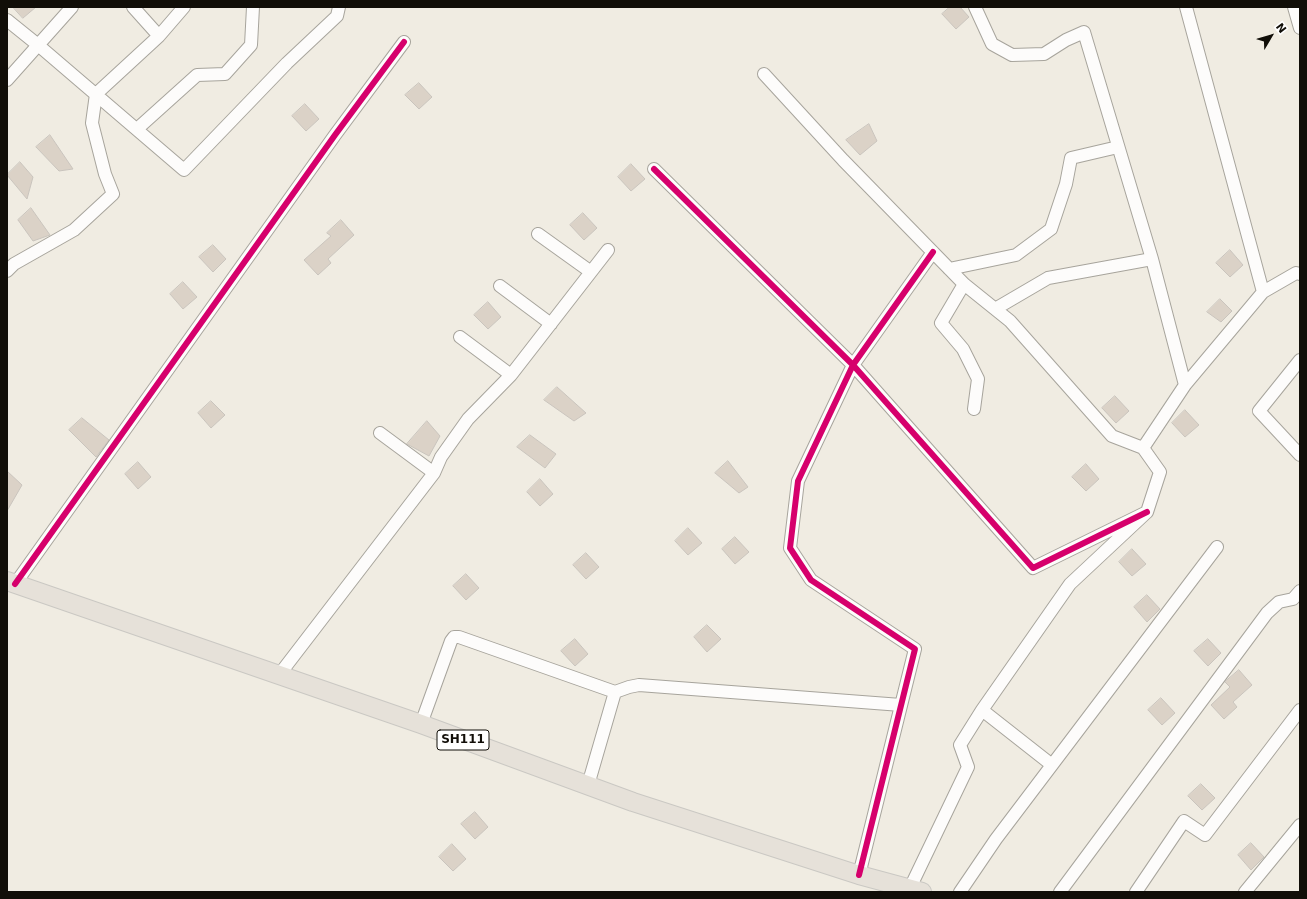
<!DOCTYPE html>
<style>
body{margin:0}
#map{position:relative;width:1307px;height:899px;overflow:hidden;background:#f0ece2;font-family:"DejaVu Sans",sans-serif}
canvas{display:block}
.frame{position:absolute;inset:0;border:8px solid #110e08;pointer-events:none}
.north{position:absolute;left:1251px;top:16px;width:40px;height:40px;-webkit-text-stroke:3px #fff;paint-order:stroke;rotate:52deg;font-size:11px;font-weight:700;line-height:16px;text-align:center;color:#110e08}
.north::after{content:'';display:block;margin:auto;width:14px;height:18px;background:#110e08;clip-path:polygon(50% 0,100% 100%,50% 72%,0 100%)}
</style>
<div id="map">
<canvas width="1307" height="899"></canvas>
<div class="frame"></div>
<div class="north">N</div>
</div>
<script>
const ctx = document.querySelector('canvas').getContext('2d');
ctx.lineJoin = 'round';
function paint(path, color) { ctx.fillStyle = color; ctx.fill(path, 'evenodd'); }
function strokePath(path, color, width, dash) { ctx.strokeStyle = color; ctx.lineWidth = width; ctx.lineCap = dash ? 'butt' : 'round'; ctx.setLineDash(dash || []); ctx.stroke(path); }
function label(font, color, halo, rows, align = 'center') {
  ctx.font = font + ' "DejaVu Sans",sans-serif'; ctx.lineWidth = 3; ctx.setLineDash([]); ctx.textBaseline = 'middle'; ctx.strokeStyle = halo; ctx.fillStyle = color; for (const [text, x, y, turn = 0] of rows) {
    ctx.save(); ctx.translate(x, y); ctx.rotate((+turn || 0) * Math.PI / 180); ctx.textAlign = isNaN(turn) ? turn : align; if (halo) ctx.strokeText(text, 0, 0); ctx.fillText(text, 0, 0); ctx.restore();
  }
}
const building = new Path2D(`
 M13 7H36L23 18Z
 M950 7H960L969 17 956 29 942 14Z
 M419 83 432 97 419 109 405 95Z
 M305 104 319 119 306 131 292 116Z
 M869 124 877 141 860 155 846 140Z
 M50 135 73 169 59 171 36 147Z
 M20 162 33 177 27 199 7 175Z
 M631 164 645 179 631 191 618 177Z
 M31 208 50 235 33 241 18 220Z
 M583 213 597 228 584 240 570 225Z
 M341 220 354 235 328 259 331 263 318 275 304 260 331 236 327 233Z
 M213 245 226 259 213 272 199 257Z
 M1230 250 1243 265 1230 277 1216 263Z
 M183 282 197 297 183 309 170 294Z
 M1220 299 1232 311 1221 322 1207 312Z
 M488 302 501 317 488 329 474 315Z
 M557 387 586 413 574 421 544 400Z
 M1115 396 1129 411 1116 423 1102 408Z
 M211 401 225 415 211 428 198 413Z
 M1185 410 1199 425 1185 437 1172 423Z
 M82 418 109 440 96 457 69 430Z
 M427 421 440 436 429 456 407 444Z
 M530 435 556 454 545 468 517 447Z
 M728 461 748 487 739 493 715 473Z
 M138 462 151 477 138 489 125 474Z
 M1086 464 1099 479 1086 491 1072 477Z
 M7 471 22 485 7 511Z
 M540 479 553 494 540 506 527 492Z
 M688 528 702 543 688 555 675 541Z
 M735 537 749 552 735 564 722 549Z
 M1132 549 1146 564 1132 576 1119 562Z
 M586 553 599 567 586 579 573 565Z
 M466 574 479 588 466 600 453 586Z
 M1147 595 1160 609 1147 622 1134 607Z
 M707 625 721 639 707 652 694 637Z
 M575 639 588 654 575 666 561 651Z
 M1208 639 1221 653 1208 666 1194 651Z
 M1239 670 1252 685 1233 702 1237 707 1224 719 1211 705 1230 687 1225 682Z
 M1161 698 1175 713 1162 725 1148 710Z
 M1201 784 1215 798 1202 810 1188 796Z
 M475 812 488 827 475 839 461 824Z
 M1251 843 1264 857 1251 870 1238 855Z
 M452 844 466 859 453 871 439 857Z`);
paint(building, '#dbd2c7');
strokePath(building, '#c9c4bd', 1);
const street = new Path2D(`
 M133 7 159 36 184 7
 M975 7 992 44 1012 55 1044 54 1066 40 1084 32 1152 259 1185 385
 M1186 7 1263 292
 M1294 7 1300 28
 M7 20 38 45 184 170 287 63 337 16 339 7
 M764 74 843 160 964 284 1010 321 1112 436 1143 448
 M7 80 72 7
 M137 129 197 75 225 74 251 45 253 7
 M654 169 853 365 1033 568 1147 512
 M538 234 591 272
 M949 269 1016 255 1051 229 1066 184 1071 158 1118 147
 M7 271 14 264 74 230 113 194 105 174 92 123 96 94 159 36
 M964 284 941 323 963 349 978 379 974 409
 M500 286 551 324
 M995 309 1048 278 1152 259
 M460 337 511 375
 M1300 360 1259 411 1300 455
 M380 433 434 473
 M15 584 335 135 404 42
 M279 675 434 473 441 457 468 419 511 375 608 250
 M982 710 1070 584 1147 512 1160 472 1143 448 1185 385 1263 292 1296 273 1300 274
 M421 724 451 641 454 637H459L615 692 629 687 639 685 901 705
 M588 785 615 692
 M859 875 915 649 811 580 790 548 798 481 853 365 933 252
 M910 888 968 767 960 745 982 710 1052 765
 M960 892 996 839 1217 547
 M1060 892 1267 613 1279 602 1293 599 1300 591
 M1136 892 1184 821 1205 835 1300 710
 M1245 892 1300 825`);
const primary = new Path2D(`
 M7 581 421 724 633 802 859 875 922 892`);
strokePath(street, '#a7a49c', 14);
strokePath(primary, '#cac8c3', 20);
strokePath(street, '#fdfcfb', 12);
strokePath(primary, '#e6e1d9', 18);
strokePath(new Path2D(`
 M654 169 853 365 1033 568 1147 512
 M15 584 335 135 404 42
 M859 875 915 649 811 580 790 548 798 481 853 365 933 252`), '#d6006c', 6);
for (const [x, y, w] of [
 [463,740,52]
]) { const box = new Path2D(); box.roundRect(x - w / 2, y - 10, w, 20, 3); ctx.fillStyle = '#fff'; ctx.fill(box); strokePath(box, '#110e08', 1); }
label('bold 12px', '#110e08', null, [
 ["SH111",463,740]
]);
</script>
